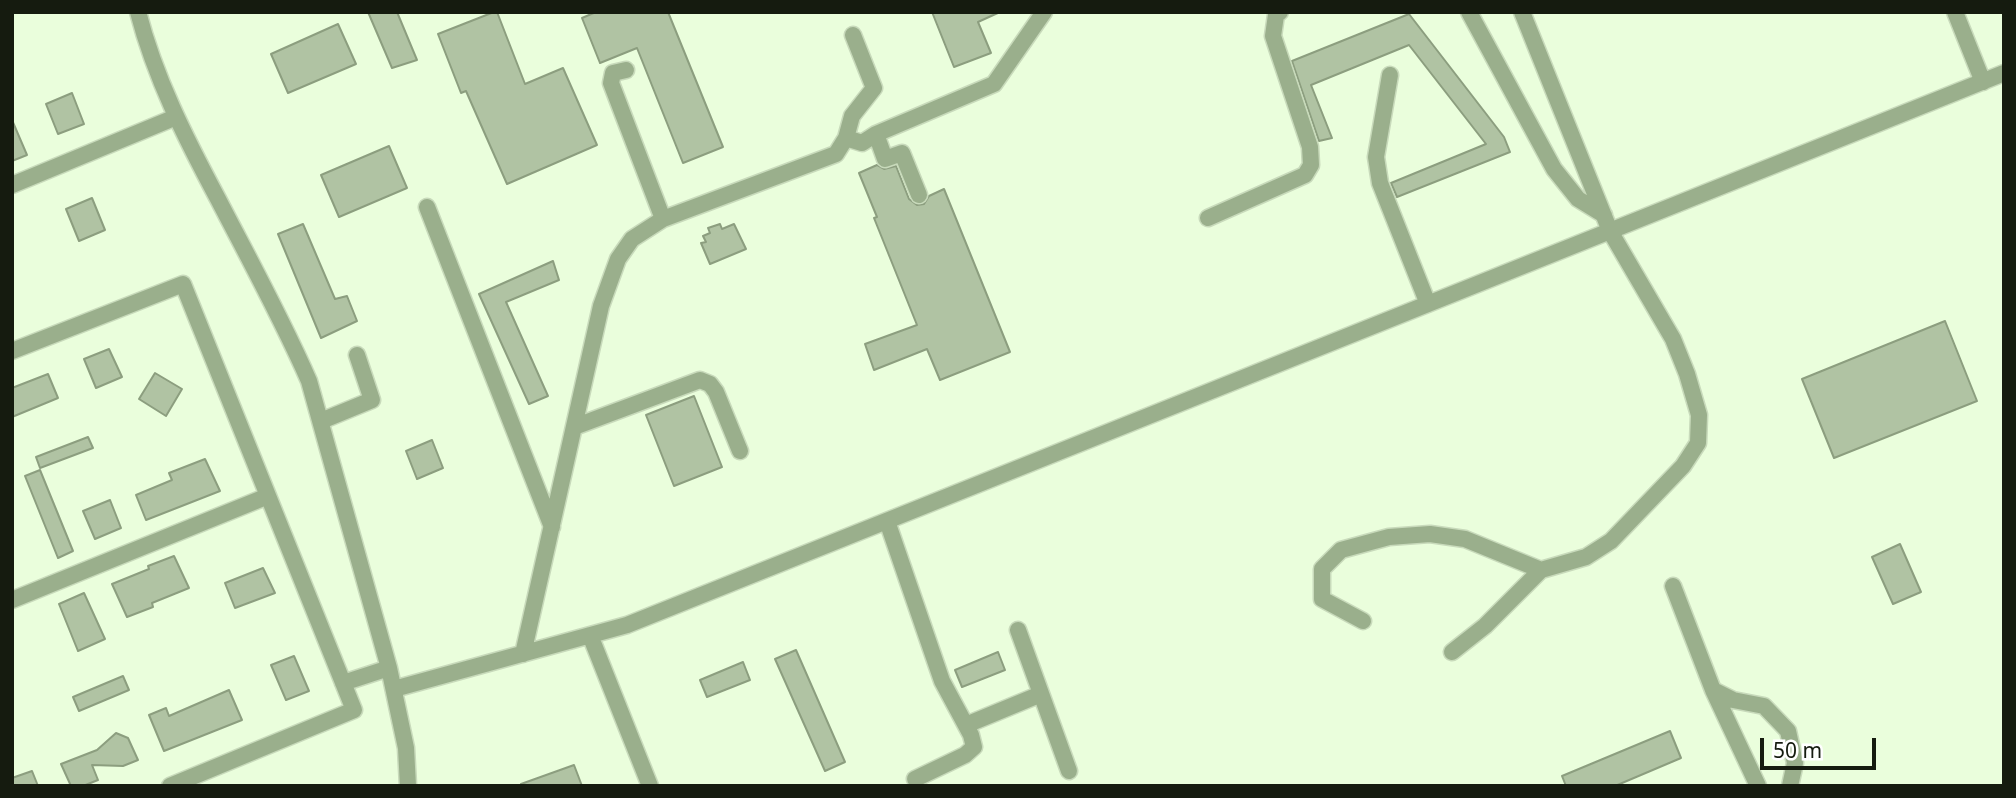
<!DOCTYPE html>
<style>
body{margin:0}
#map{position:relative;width:2016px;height:798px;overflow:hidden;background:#eafedc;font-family:"Noto Sans",sans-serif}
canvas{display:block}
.frame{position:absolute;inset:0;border:14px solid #151b0f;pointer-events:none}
.scale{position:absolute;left:1760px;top:738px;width:116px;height:32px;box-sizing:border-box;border:4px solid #151b0f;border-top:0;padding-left:9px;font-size:21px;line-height:24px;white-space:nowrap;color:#151b0f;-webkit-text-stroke:5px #fff;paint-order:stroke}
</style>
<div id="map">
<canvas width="2016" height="798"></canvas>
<div class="frame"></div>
<div class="scale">50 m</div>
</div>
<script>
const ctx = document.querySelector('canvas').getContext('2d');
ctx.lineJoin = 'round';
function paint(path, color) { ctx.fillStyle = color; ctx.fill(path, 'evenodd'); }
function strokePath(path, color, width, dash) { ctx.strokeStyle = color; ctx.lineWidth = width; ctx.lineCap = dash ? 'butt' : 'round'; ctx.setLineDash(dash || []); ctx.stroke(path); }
const building = new Path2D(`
 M368 12H397L417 60 392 68Z
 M494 12H497L525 84 563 68 597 145 507 184 466 91 461 93 438 34Z
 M596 12H668L723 147 683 163 637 48 600 63 582 18Z
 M932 12H1000L978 22 991 53 954 67Z
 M1409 14 1504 137 1510 152 1397 197 1391 183 1486 144 1409 45 1311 85 1332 138 1319 141 1292 61Z
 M338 24 356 64 288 93 271 54Z
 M72 93 84 124 58 134 46 104Z
 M12 120 27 155 12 161Z
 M389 146 407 188 339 217 321 175Z
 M877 165 884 169 896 166 909 199 917 205 924 204 929 196 944 189 1010 352 940 380 927 349 874 370 865 344 917 325 874 218 877 217 859 173Z
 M92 198 105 230 79 241 66 209Z
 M303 224 335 299 347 296 357 321 321 338 278 234Z
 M720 224 722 229 734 224 746 249 710 264 701 243 706 242 703 236 710 233 708 228Z
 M553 261 559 280 506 302 548 396 529 404 479 294Z
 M1945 321 1977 401 1834 458 1802 379Z
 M109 349 122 377 96 388 84 359Z
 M155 373 182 389 166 416 139 399Z
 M48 374 58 398 12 417V388Z
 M694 396 722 467 674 486 646 415Z
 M88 437 93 448 40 468 36 457Z
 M432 440 443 468 417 479 406 451Z
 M205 459 220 491 146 520 136 495 172 480 169 473Z
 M40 470 73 551 58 558 25 476Z
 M110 500 121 528 95 539 83 511Z
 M1900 544 1921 592 1893 604 1872 557Z
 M174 556 189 588 152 603 153 607 127 617 112 584 149 569 148 566Z
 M263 568 275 593 235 608 225 583Z
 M84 593 105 639 78 651 59 604Z
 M796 650 845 762 825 771 775 659Z
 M998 652 1005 670 962 687 955 670Z
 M294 656 309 691 286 700 271 665Z
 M743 662 750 680 707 697 700 680Z
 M123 676 129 690 79 711 73 697Z
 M229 690 242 720 164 751 149 715 166 708 169 716Z
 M1670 731 1681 758 1615 786H1566L1562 776Z
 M116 733 128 738 138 760 123 766 92 765 98 780 83 786H71L61 764 97 750Z
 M574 765 582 786H521V784Z
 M32 771 38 786H12V778Z`);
paint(building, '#b0c3a3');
strokePath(building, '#8c9e7f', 2);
const minor = new Path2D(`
 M138 12C155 78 186 139 218 199 249 259 282 319 309 381L389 668 406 748 408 786
 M1469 12 1554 169 1578 199 1604 215
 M1955 12 1983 82
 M626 70 613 73 611 83 663 219
 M1390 75 1376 157 1380 183 1428 304
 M876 134 885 159 902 153 919 195
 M846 138 852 116 874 88 853 35
 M12 185 176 117
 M427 207 552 527
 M1208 218 1305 175 1311 165 1310 147 1273 36 1276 15 1280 12
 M12 351 183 284 354 710 170 786
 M321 421 372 400 357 355
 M574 427 700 380 710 384 716 392 740 451
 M887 521 942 681 971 735 974 747 965 755 915 779
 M1673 586 1713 690 1733 700 1764 706 1788 731 1795 763 1790 786
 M12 600 268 496
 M1363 621 1322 599V569L1341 550 1389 537 1430 534 1465 539 1541 570 1586 557 1611 541 1683 466 1698 443 1699 415 1687 374 1673 339 1610 231 1522 12
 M1018 630 1069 771
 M590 635 650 786
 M1452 652 1485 626 1541 570
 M523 654 601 306 618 259 632 239 663 219 836 154 846 138 862 143 876 134 994 84 1044 12
 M343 683 389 668
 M394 689 627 625 2004 73
 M1713 690 1758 786
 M966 725 1041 694`);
strokePath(minor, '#c8dabb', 19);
strokePath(minor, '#9aaf8c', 16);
</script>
